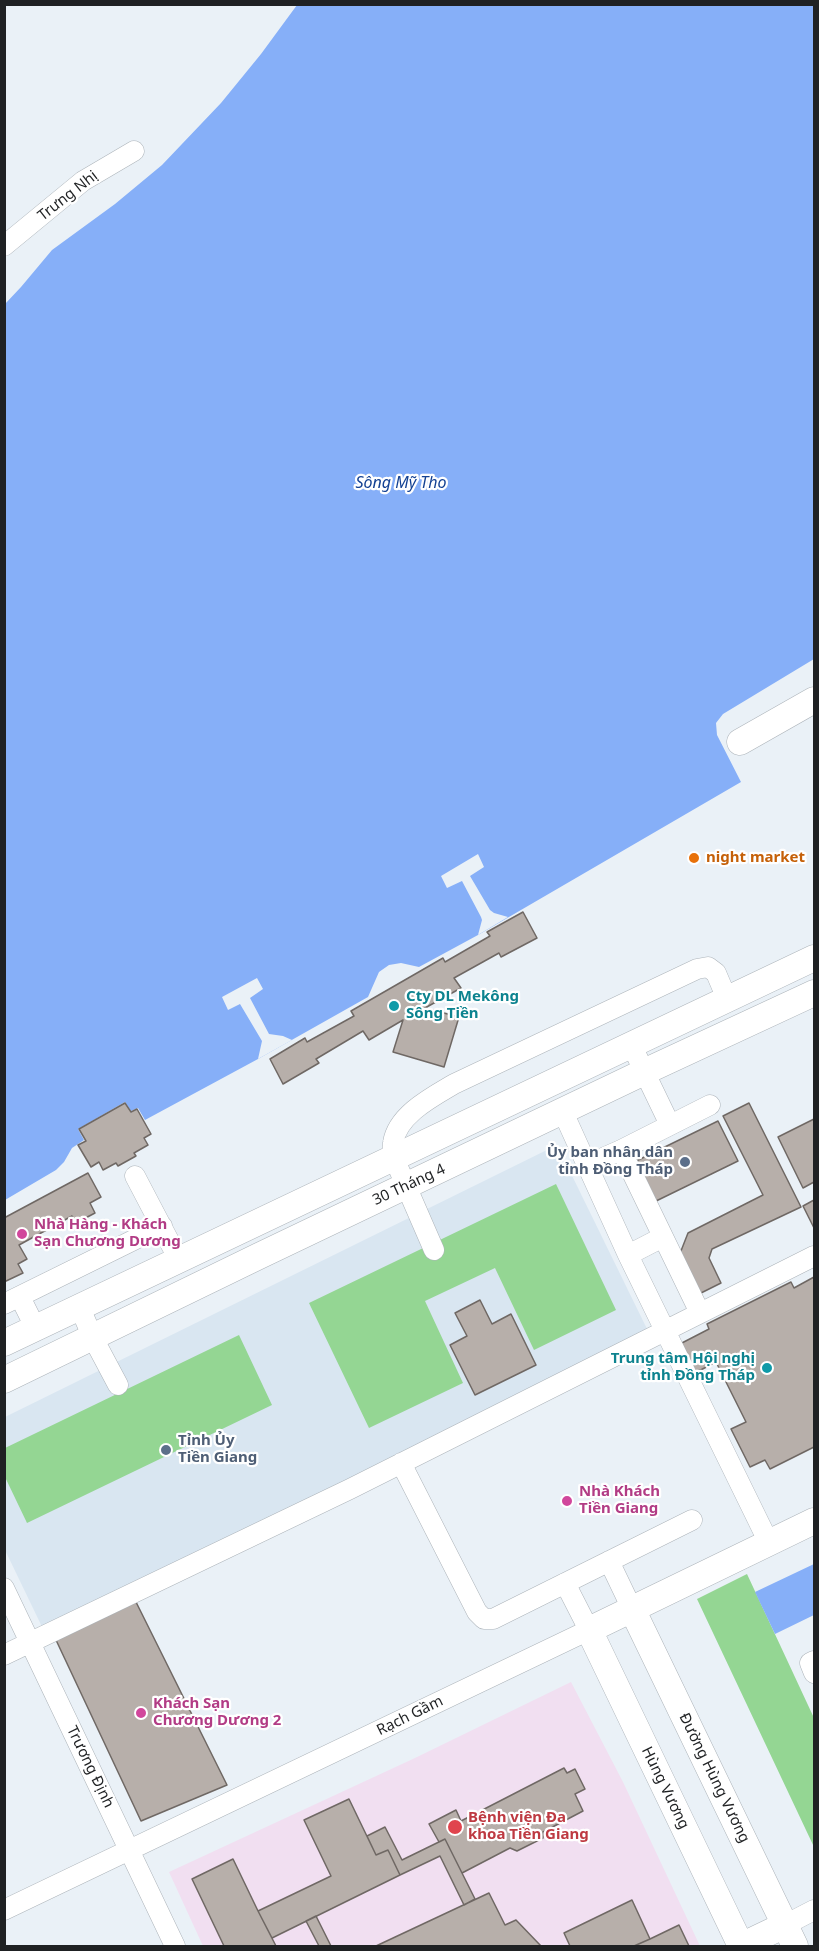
<!DOCTYPE html>
<meta charset="utf-8">
<style>
body{margin:0}
#map{position:relative;width:819px;height:1951px;overflow:hidden;background:#eaf1f7;font-family:"Noto Sans",sans-serif}
canvas{display:block}
.frame{position:absolute;inset:0;border:6px solid #1f2123;pointer-events:none}
</style>
<div id="map">
<canvas width="819" height="1951"></canvas>
<div class="frame"></div>
</div>
<script>
const ctx = document.querySelector('canvas').getContext('2d');
ctx.lineJoin = 'round';
function paint(path, color) { ctx.fillStyle = color; ctx.fill(path, 'evenodd'); }
function strokePath(path, color, width, dash) { ctx.strokeStyle = color; ctx.lineWidth = width; ctx.lineCap = dash ? 'butt' : 'round'; ctx.setLineDash(dash || []); ctx.stroke(path); }
function label(font, color, halo, rows, align = 'center') {
  ctx.font = font + ' "Noto Sans",sans-serif'; ctx.lineWidth = 4.5; ctx.setLineDash([]); ctx.textBaseline = 'middle'; ctx.strokeStyle = halo; ctx.fillStyle = color; for (const [text, x, y, turn = 0] of rows) {
    ctx.save(); ctx.translate(x, y); ctx.rotate((+turn || 0) * Math.PI / 180); ctx.textAlign = isNaN(turn) ? turn : align; if (halo) ctx.strokeText(text, 0, 0); ctx.fillText(text, 0, 0); ctx.restore();
  }
}
paint(new Path2D(`
 M557 1145 649 1333 44 1631 5 1550V1417Z`), '#d9e6f1');
paint(new Path2D(`
 M571 1682 623 1782 700 1946H203L169 1872 415 1758Z`), '#f1dff1');
paint(new Path2D(`
 M556 1184 616 1310 534 1350 495 1268 425 1301 463 1383 369 1428 309 1303Z
 M239 1335 272 1405 27 1523 5 1477V1448Z
 M747 1574 814 1718V1847L697 1599Z`), '#94d693');
paint(new Path2D(`
 M297 5H814V659L723 714 716 723 717 735 741 782 478 935 419 967 401 963 389 965 379 972 368 997 258 1059 145 1120 138 1108 131 1111 125 1102 78 1129 84 1140 72 1148 64 1162 56 1170 5 1200V304L21 287 52 250 115 204 162 165 221 103 261 54Z
 M814 1564V1615L775 1634 755 1592Z`), '#86aff8');
paint(new Path2D(`
 M478 854 484 867 470 876 490 910 494 913 508 917 478 935 482 920 481 917 462 881 447 888 441 876Z
 M257 978 263 989 250 998 269 1034 283 1036 292 1040 258 1059 262 1041 240 1004 228 1010 222 997Z`), '#eaf1f7');
const building = new Path2D(`
 M523 912 537 938 501 957 499 953 454 978 461 988 425 1008 459 1017 444 1067 393 1052 403 1020 369 1040 363 1031 316 1059 319 1063 283 1084 270 1059 305 1038 307 1042 354 1016 351 1011 443 958 445 962 490 936 487 932Z
 M125 1103 131 1112 137 1109 151 1134 144 1138 148 1145 134 1153 136 1156 118 1166 116 1163 103 1170 99 1162 91 1167 78 1145 86 1141 79 1129Z
 M749 1103 801 1207 712 1249 709 1258 721 1283 699 1294 679 1256 688 1233 763 1195 723 1116Z
 M814 1119V1182L803 1188 778 1137Z
 M718 1121 738 1161 652 1203 632 1163Z
 M88 1173 101 1197 90 1203 95 1213 76 1223 72 1216 19 1245 27 1259 18 1264 23 1273 4 1282V1218Z
 M814 1200V1228L803 1206Z
 M814 1277V1447L770 1469 765 1460 750 1467 731 1429 746 1422 716 1362 693 1374 678 1345 709 1329 707 1324 791 1282 794 1288Z
 M480 1300 492 1324 511 1314 536 1365 475 1395 450 1345 467 1336 455 1313Z
 M135 1600 227 1785 141 1821 56 1640Z
 M564 1768 567 1773 575 1769 585 1789 575 1794 583 1811 543 1832V1838L517 1851 510 1848 462 1873 445 1839 439 1842 429 1824 456 1810 461 1821Z
 M349 1799 376 1855 388 1850 400 1875 272 1938 258 1911 331 1876 304 1820Z
 M385 1827 402 1860 445 1839 475 1899 464 1905 440 1856 400 1875 388 1850 376 1855 367 1836Z
 M233 1859 258 1911 276 1946H224L192 1879Z
 M489 1893 505 1925 516 1920 541 1946H376Z
 M632 1900 650 1939 634 1946H570L564 1933Z
 M316 1916 331 1946H319L306 1921Z
 M679 1925 689 1946H634L650 1939Z`);
paint(building, '#b7afaa');
strokePath(building, '#6f6864', 1.5);
const minor = new Path2D(`
 M4 246 83 181 134 151
 M631 1044 670 1125
 M563 1112 587 1165
 M621 1150 587 1165 628 1255 769 1543
 M135 1176 179 1260
 M434 1250 394 1158C393 1153 392 1147 393 1143 397 1115 432 1097 454 1084L697 969 708 967 716 973 727 999
 M628 1255 663 1237
 M20 1297 36 1329
 M4 1304 162 1226
 M80 1308 93 1338 118 1385
 M700 1313 621 1150 710 1105
 M401 1463 477 1612 484 1619H493L692 1520
 M609 1561 632 1609
 M4 1588 175 1946
 M4 1655 350 1489 814 1256
 M814 1661 810 1663 814 1673
 M4 1910 589 1630 565 1583
 M785 1925 814 1910`);
const major = new Path2D(`
 M740 742 814 700
 M4 1343 814 958
 M4 1380 259 1256 644 1072 814 993
 M632 1609 795 1946
 M741 1946 589 1630 814 1521
 M741 1946 785 1925`);
strokePath(minor, '#acb3b9', 21);
strokePath(major, '#acb3b9', 27);
strokePath(minor, '#fff', 20);
strokePath(major, '#fff', 26);
for (const [x, y, r, color] of [
 [694,858,6,"#e8710a"],
 [394,1006,6,"#0f9aa8"],
 [685,1162,6,"#5c6f8a"],
 [22,1234,6,"#d1479c"],
 [767,1368,6,"#0f9aa8"],
 [166,1450,6,"#5c6f8a"],
 [567,1501,6,"#d1479c"],
 [141,1713,6,"#d1479c"],
 [455,1827,8,"#e0444e"]
]) { const dot = new Path2D(); dot.arc(x, y, r, 0, 2 * Math.PI); ctx.fillStyle = color; ctx.fill(dot); strokePath(dot, '#fff', 2); }
label('15px', '#1f2123', '#fff', [
 ["Trưng Nhị",68,196,-38],
 ["30 Tháng 4",409,1185,-25],
 ["Rạch Gầm",410,1716,-26],
 ["Trương Định",90,1767,64],
 ["Đường Hùng Vương",714,1778,64],
 ["Hùng Vương",665,1788,64]
]);
label('bold 15px', '#c56008', '#fff', [
 ["night market",706,858]
], 'left');
label('bold 15px', '#0d838f', '#fff', [
 ["Cty DL Mekông",406,997],
 ["Sông Tiền",406,1014],
 ["Trung tâm Hội nghị",755,1359,"right"],
 ["tỉnh Đồng Tháp",755,1376,"right"]
], 'left');
label('bold 15px', '#4e5e75', '#fff', [
 ["Ủy ban nhân dân",673,1153],
 ["tỉnh Đồng Tháp",673,1170],
 ["Tỉnh Ủy",178,1441,"left"],
 ["Tiền Giang",178,1458,"left"]
], 'right');
label('bold 15px', '#b23c85', '#fff', [
 ["Nhà Hàng - Khách",34,1225],
 ["Sạn Chương Dương",34,1242],
 ["Nhà Khách",579,1492],
 ["Tiền Giang",579,1509],
 ["Khách Sạn",153,1704],
 ["Chương Dương 2",153,1721]
], 'left');
label('bold 15px', '#be3a42', '#fff', [
 ["Bệnh viện Đa",468,1818],
 ["khoa Tiền Giang",468,1835]
], 'left');
label('italic 16px', '#134193', '#fff', [
 ["Sông Mỹ Tho",401,483]
]);
</script>
